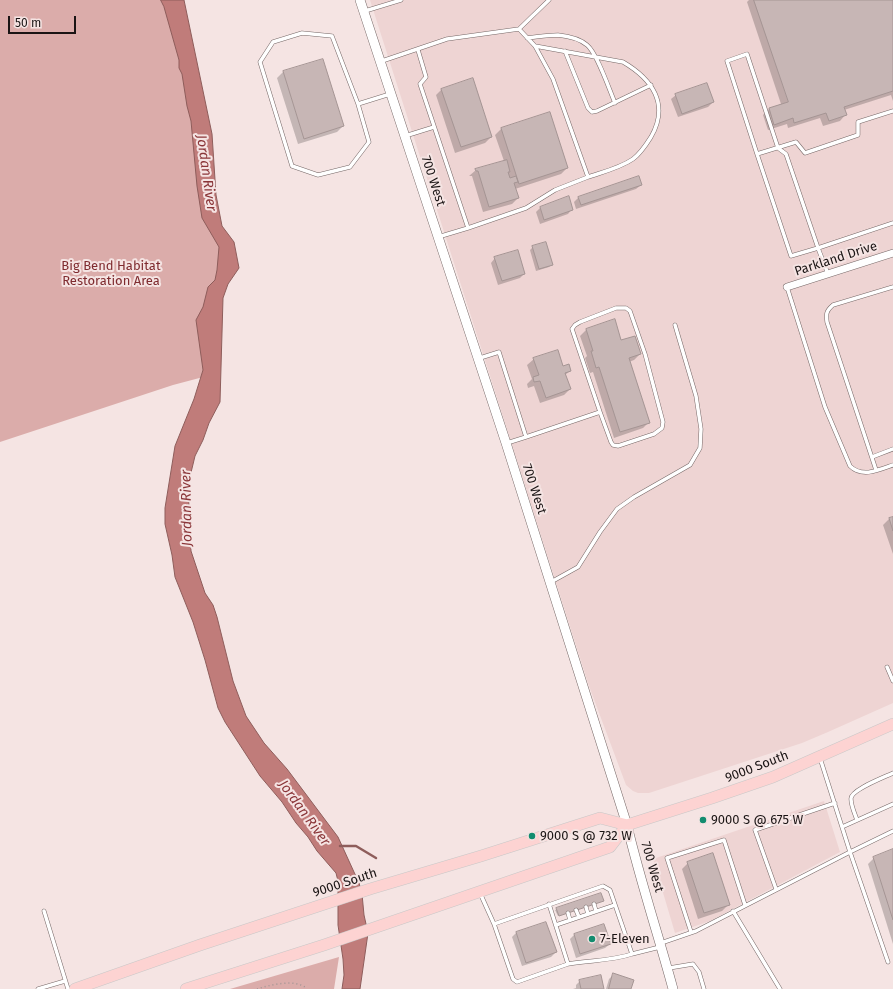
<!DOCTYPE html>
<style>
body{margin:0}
#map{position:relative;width:893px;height:989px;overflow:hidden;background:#f5e4e3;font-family:"Fira Sans",sans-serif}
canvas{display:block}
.scale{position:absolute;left:8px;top:16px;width:68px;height:18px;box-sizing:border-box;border:2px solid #1a1414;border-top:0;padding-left:5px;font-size:12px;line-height:14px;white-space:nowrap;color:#1a1414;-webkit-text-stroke:3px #f5e4e3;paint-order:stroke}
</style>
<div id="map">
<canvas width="893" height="989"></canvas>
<div class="scale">50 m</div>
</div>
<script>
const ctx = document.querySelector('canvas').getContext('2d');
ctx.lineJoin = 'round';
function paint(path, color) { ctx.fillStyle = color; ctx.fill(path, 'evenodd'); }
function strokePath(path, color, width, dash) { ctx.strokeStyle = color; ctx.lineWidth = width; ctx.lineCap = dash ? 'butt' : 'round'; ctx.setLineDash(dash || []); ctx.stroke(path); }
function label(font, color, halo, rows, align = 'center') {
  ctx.font = font + ' "Fira Sans",sans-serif'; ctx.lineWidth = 4; ctx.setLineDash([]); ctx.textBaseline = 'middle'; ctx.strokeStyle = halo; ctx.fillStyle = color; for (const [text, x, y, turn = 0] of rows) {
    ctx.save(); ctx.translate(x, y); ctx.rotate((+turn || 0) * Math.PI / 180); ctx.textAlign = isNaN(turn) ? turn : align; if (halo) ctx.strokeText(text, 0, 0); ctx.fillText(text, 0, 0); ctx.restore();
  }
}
paint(new Path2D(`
 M370 0H893V703L828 732 802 743 649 793H638L633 791 626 785 589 686Z
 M824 801 840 852 710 921 675 933 653 859Z`), '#eed4d3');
paint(new Path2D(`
 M0 0H164L171 18 226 261 207 376 173 385 0 442Z
 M339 957 334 989H230Z`), '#dbacaa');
const water = new Path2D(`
 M161 0H184L212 134 216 195 222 226 234 242 239 268 228 284 223 298 220 402 209 423 203 440 195 456 188 485 191 551 205 593 213 605 217 617 233 681 246 716 264 743 287 769 338 837 359 883 362 894 364 915 368 933 360 989H342L344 975 343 959 338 925V881L336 873 317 851 308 837 296 823 282 802 260 776 225 722 218 708 205 660 193 622 175 577 172 555 165 524V508L175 446 194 399 203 370 196 320 203 307 208 287 215 280 217 270 219 247 202 218 197 186 191 121 187 106 182 74 179 68V60L164 7Z`);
paint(water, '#c07c7a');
strokePath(water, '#8e5d5b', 1);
paint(new Path2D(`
 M749 0H893V101L891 95 844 110 846 114 840 121 823 126 820 118 788 128 787 124 768 130 763 115 769 109 781 104 747 2Z
 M322 60 343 126 337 132 298 144 277 78 283 72Z
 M442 89 491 137 485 143 455 153 436 95Z
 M676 95 713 102 708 107 678 117 671 99Z
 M501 129 567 168 561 174 515 189 518 198 512 204 483 212 472 176H469L476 170 504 161 495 135Z
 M641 185 636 189 576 209 574 202 578 198Z
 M568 198 572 209 568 214 540 224 536 212 540 208Z
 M533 247 552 264 549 267 536 271 530 250Z
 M495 258 524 274 520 278 498 285 491 263Z
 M586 330 621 341 640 354 634 360 629 362 649 422 643 428 614 438 593 372 590 373 585 358 587 356 580 336Z
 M534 359 562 367 570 371 565 375 570 389 564 395 540 403 534 386 528 388 527 384 532 379 527 365Z
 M893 518V554L883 525 889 519Z
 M893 850V944L868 864 874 858Z
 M688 863 728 905 722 911 698 919 682 869Z
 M603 901 558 916 555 910 557 909Z
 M516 933 556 952 551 957 522 966 512 937Z
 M574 935 610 944 605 948 576 958 570 939Z
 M614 974 630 989H606L609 979Z
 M580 981 603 989H573L576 988V985Z`), '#0003');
strokePath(new Path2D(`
 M340 846H356L376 858`), '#8e5d5b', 2.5);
const building = new Path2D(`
 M754 0H893V91L844 107 847 115 829 121 826 113 794 123 793 118 774 125 769 108 788 102Z
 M323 59 344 126 304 139 283 71Z
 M473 78 492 137 461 147 441 89Z
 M707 83 714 102 682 114 675 94Z
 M550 112 568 168 519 184 501 128Z
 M507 160 510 172H508L510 178 516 176 518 182 514 183 519 198 489 207 478 171H476L475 169Z
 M639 176 642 185 581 205 578 197Z
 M569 196 573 210 544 220 540 207Z
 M546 242 553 265 539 269 532 246Z
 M518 250 525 274 502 281 494 257Z
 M615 319 621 340 635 336 641 354 629 358 650 423 620 432 599 367 596 368 591 351H593L586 329Z
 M558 350 563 366 569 364 571 371 565 373 571 389 546 398 540 381 534 382 533 377 539 375 533 358Z
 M893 517V531L889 518Z
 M893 849V920L873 857Z
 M713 853 730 905 704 913 687 862Z
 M601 893 604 901 559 916 556 908Z
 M546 922 557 952 526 963 516 932Z
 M604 924 611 944 580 954 574 934Z
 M613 973 634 980 631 989H609Z
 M601 975 604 989H581L579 980Z`);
paint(building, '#c7b6b5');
strokePath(building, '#a59594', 1);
const service = new Path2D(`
 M365 11 401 0
 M519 29 535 46 553 79 588 177C603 172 620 168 633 159 641 153 646 145 651 137 670 104 652 79 623 62L535 46
 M527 38C537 37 548 35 558 35 567 36 580 39 587 45 597 53 609 89 615 103
 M418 50 426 77 420 84 468 228 438 237
 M565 51 588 108 592 112 597 111 651 85
 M382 61 447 39 519 29 549 0
 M358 104 369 142 350 167 318 175 292 166 260 62 273 42 302 33 332 36 358 104 390 94
 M405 136 434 127
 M757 154 727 61 747 54 778 148 786 154 818 248 893 223
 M468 228 526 208 555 190 588 177
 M828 274 818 248 791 256 757 154 796 142 805 153 858 135V122L893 111
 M787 287 825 407 850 466C862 478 879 470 893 465
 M480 358 499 352 526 437 507 443
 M526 437 600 412 611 442 613 445 618 446 654 434 662 428 663 422 645 354 630 311 626 308H616L580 322 575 325 572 329 600 412
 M872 457 893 449
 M876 470 827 322C826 314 826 311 833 305L893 287
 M551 582 578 567 600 532 617 509 634 497 690 465 700 448 701 429 696 396 675 325
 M887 667 893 681
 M820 758 850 852 888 962
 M857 820C855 814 851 806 851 799 850 790 885 777 893 773
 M842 827 893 804
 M776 889 755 830 835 803
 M480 893 494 924 603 886 610 890 632 954 660 947
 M549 904 568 964C590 960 612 961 632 954
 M594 904 596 911
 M586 907 588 914
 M576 910 579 917
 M44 911 68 989
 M733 911 780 989
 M568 913 570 920
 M494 924 513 979 517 982 568 964
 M556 925 615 905
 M691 932 667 858 724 840 745 905
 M661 943 696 931 850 852 893 831
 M669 968 693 964 699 972 704 989
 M38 989 65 981`);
const minor = new Path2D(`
 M787 287 893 253`);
const tertiary = new Path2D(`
 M360 0 506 443 627 825C640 880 658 934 673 989`);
const primary = new Path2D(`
 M75 989 200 945 370 889 481 856 600 818 627 825 712 798 773 777 893 724
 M186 989 324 945 610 847 627 825`);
strokePath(service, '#766867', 4.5);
strokePath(minor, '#766867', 8);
strokePath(tertiary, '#766867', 10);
strokePath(primary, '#c8c7c7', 12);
strokePath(new Path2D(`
 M257 989C270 985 297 978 307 989`), '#a29594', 1.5, [1, 3]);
strokePath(service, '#fff', 3.5);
strokePath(minor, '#fff', 7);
strokePath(tertiary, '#fff', 9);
strokePath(primary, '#fdd3d2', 11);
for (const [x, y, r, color] of [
 [703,820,4,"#128c6f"],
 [532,836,4,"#128c6f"],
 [592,939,4,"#128c6f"]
]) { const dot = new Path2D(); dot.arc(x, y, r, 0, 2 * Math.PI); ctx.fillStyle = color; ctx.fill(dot); strokePath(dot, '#f5e4e3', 1.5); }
label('13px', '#1a1414', '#f5e4e3', [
 ["700 West",433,181,72],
 ["Parkland Drive",836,259,-18],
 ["700 West",534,489,72],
 ["9000 South",757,767,-21],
 ["700 West",652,867,74],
 ["9000 South",345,883,-18]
]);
label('13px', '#7f2b2f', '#f5e4e3', [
 ["Big Bend Habitat",111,266],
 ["Restoration Area",111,281]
]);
label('13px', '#1a1414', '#f5e4e3', [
 ["9000 S @ 675 W",711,820],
 ["9000 S @ 732 W",540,836],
 ["7-Eleven",600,939]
], 'left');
label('italic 14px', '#8a3538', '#f5e4e3', [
 ["Jordan River",206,173,82],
 ["Jordan River",187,508,-91],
 ["Jordan River",304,813,54]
]);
</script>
